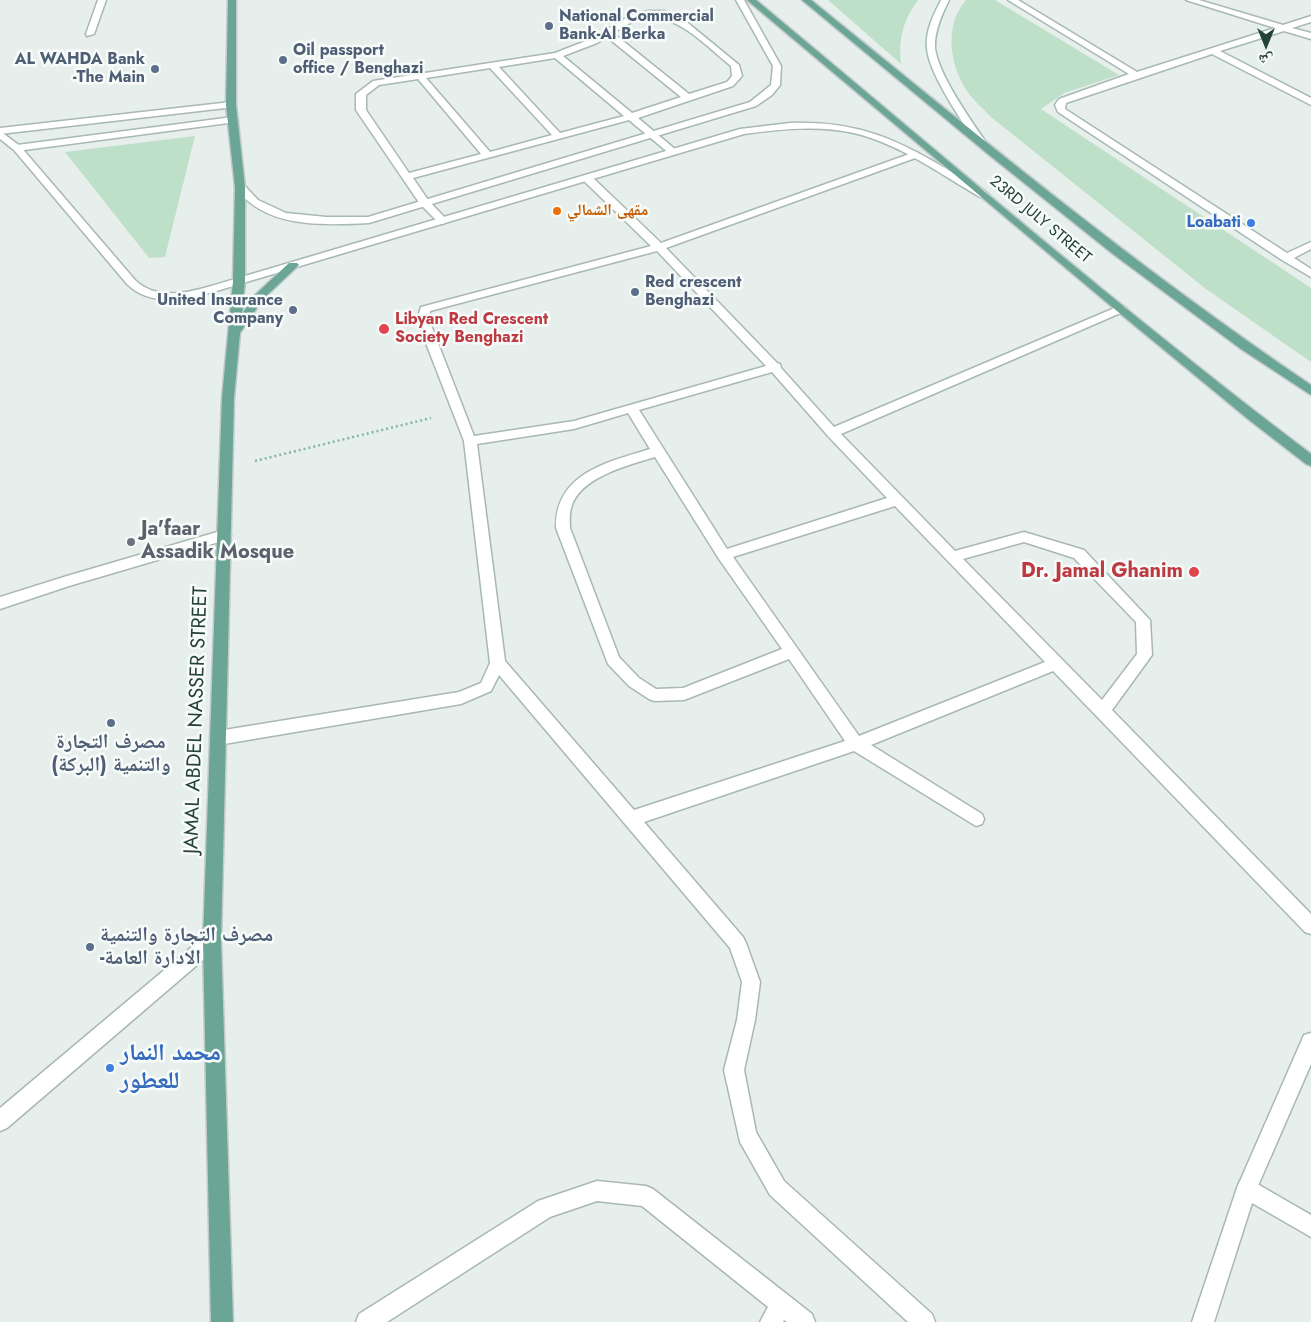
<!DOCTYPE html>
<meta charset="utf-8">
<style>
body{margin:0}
#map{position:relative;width:1311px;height:1322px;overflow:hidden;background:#e6efeb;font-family:Jost,"Noto Naskh Arabic",sans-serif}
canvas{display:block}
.north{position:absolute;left:1241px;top:20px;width:50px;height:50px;-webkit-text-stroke:4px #f7fbf9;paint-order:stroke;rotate:180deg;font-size:14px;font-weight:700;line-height:20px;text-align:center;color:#24423a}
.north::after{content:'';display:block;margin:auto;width:18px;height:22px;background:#24423a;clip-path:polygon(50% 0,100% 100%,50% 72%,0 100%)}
</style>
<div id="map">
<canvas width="1311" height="1322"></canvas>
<div class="north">ش</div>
</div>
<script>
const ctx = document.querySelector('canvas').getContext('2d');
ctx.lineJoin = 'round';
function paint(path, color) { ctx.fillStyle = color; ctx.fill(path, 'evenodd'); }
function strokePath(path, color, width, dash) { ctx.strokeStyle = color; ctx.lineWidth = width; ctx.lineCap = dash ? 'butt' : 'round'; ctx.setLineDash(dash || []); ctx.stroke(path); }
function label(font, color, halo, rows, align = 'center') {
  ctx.font = font + ' Jost,"Noto Naskh Arabic",sans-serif'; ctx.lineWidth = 5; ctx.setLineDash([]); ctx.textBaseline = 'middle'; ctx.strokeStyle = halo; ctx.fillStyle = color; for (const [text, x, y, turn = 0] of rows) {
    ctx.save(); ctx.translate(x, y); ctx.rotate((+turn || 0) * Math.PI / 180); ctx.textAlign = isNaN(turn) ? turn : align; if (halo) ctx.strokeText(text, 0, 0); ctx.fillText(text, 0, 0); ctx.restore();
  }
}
paint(new Path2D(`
 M828 0H918C903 20 898 40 901 64Z
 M966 0H995L1119 75 1064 93 1041 109 1311 288V362L1206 289 991 117C984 109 975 102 969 94 950 68 943 26 966 0Z
 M195 136 165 257 149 258 65 152Z`), '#bfe0c8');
const service = new Path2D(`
 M649 11H664L683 19 739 65 742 76 733 86 638 118 676 150V154H670L629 120 413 178 428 200 448 221 443 224 439 223 420 204 356 110V94L373 81 555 53 591 39 631 15ZM649 17C681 17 707 47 731 66L732 76 727 82 689 94 613 33 637 19ZM607 37 681 97 632 113 563 56 597 43ZM555 58 624 116 560 133 499 67ZM490 68 552 135 490 152 426 78ZM418 79 481 154 409 173 366 110V95L379 85Z
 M915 152 918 153V157L666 248 777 363 780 364 781 368 834 427 1117 307H1125L1127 309 1125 311 841 434 955 551 1024 532 1084 550 1150 620 1152 655 1112 710 1311 914V934L1305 932 1053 671 871 745 982 814 984 819 982 824 976 826 854 751 644 822 743 937 746 943 760 982 755 1020 744 1070 756 1132 784 1181 932 1314 935 1322H908L770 1195 740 1142 724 1070 737 1020 742 982 730 948 499 675 491 691 461 704 218 745 212 743 210 738 212 733 218 731 459 692 481 683 490 663 464 441 417 320 421 307 651 246 583 180V176H591L661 243ZM657 251 766 366 574 421 474 436 429 320 430 311ZM772 372 828 436 887 498 727 549 639 410ZM628 413 650 449C608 462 555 473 556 528L608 664 629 686 649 699 654 701 684 700 789 659 845 741 634 810 505 661 477 444 574 429ZM655 457 719 559 782 649 683 688 656 689 639 678 619 657 570 528C570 522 569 515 571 508 579 477 629 465 655 457ZM895 506 1045 662 859 736 733 557ZM1024 542 1074 558 1136 622 1137 654 1102 700 963 559Z
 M1311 1033V1064L1254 1195 1247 1198 1240 1195 1237 1188 1304 1035Z`);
const minor = new Path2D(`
 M98 0H106L94 34 87 36 86 34Z
 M736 0H744L781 66 780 85 772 95 756 106 369 223C323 225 265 229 235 187L240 184 244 185 258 200 286 213 326 217H368L750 102 771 85 773 66Z
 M1008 0H1018L1137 72 1275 28 1186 0H1199L1283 25 1311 16V22L1292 28 1311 33V39L1284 31 1220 51 1311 98V105L1212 54 1066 103 1065 109 1287 253 1311 242V249L1294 258 1311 269V277L1282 260 1058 112 1055 105 1059 99 1129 74Z
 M231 102 236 105 234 107 0 134V128Z
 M233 117 238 120 236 122 17 151 12 148 17 145Z
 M790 123C858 121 897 139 953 173 965 179 980 186 989 195L988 197H980C940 174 900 144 854 133 818 125 780 129 744 134L243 283H235L233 281 235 279 740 129Z
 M224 530 229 531 231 535 229 539 69 586 0 609V597L67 576Z
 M212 932 218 935 221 941 218 947 7 1128 0 1131V1108L206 935Z
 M1247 1178 1311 1215V1237L1252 1203 1214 1322H1192L1237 1188 1240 1181Z
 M597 1181 646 1186 653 1189 812 1314 815 1322H787L784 1320 783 1322H760L768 1307 642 1206 597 1201 550 1217 387 1322H356L359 1314 538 1201Z`);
const tertiary = new Path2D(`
 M0 131 20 146 135 280C163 307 207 286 239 278L245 281 243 283C208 293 157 314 127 284L14 150 0 139Z`);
const secondary = new Path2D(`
 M941 0H949C942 14 934 32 935 48 938 74 970 119 985 141L983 143H977C962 122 928 72 927 48 925 31 934 14 941 0Z`);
const primary = new Path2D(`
 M228 0H236V105L245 187V281L242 314 255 295 289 263H297L299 265 263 299 240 333 234 398 221 941 233 1322H211L203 941 222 398 233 281 235 187 226 105Z
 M747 0H756C940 153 1121 310 1311 454V466L1306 464 1248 419 1117 311Z
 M802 0H811C975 133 1136 267 1311 385V395L1241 349 1113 254 988 154Z`);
strokePath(service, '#a8b8b2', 3);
strokePath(minor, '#a8b8b2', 3);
strokePath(tertiary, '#a8b8b2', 3);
strokePath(secondary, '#a4bbb3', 3);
strokePath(primary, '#c2cac8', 3);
strokePath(new Path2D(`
 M255 461 431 418`), '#86b3a5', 2.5, [2, 3]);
paint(service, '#fff');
paint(minor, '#fff');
paint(tertiary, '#fff');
paint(secondary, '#fff');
paint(primary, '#6aa596');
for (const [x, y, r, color] of [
 [549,26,5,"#5c6f8a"],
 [283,60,5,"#5c6f8a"],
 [155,69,5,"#5c6f8a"],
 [557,211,5,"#e8710a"],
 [1251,223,5,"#3f7fe0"],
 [635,292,5,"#5c6f8a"],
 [293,310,5,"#5c6f8a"],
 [384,329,6,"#e0444e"],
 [131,542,5,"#6b7280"],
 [1194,572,6,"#e0444e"],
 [111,723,5,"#5c6f8a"],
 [90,947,5,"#5c6f8a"],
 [110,1068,5,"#3f7fe0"]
]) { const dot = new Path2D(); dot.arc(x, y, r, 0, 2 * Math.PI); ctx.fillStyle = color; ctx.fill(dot); strokePath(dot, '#f7fbf9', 2); }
label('bold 16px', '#4e5e75', '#f7fbf9', [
 ["National Commercial",559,17],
 ["Bank-Al Berka",559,35],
 ["Oil passport",293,51],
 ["office / Benghazi",293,69],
 ["AL WAHDA Bank",145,60,"right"],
 ["-The Main",145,78,"right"],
 ["Red crescent",645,283],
 ["Benghazi",645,301],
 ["United Insurance",283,301,"right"],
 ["Company",283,319,"right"]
], 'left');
label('bold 16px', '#c56008', '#f7fbf9', [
 ["مقهى الشمالي",567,211]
], 'left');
label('16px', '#24423a', '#f7fbf9', [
 ["23RD JULY STREET",1040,220,40]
]);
label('bold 16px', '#366cbe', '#f7fbf9', [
 ["Loabati",1241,223]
], 'right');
label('bold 16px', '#be3a42', '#f7fbf9', [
 ["Libyan Red Crescent",395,320],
 ["Society Benghazi",395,338]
], 'left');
label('bold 20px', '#5b616d', '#f7fbf9', [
 ["Ja'faar",141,530],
 ["Assadik Mosque",141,553]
], 'left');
label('bold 20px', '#be3a42', '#f7fbf9', [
 ["Dr. Jamal Ghanim",1183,572]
], 'right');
label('20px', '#24423a', '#f7fbf9', [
 ["JAMAL ABDEL NASSER STREET",197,720,-88]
]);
label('bold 20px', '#4e5e75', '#f7fbf9', [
 ["مصرف التجارة",111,743],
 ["والتنمية (البركة)",111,766],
 ["مصرف التجارة والتنمية",100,936,"left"],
 ["-الادارة العامة",100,959,"left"]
]);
label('bold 24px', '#366cbe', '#f7fbf9', [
 ["محمد النمار",120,1054],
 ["للعطور",120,1082]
], 'left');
</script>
